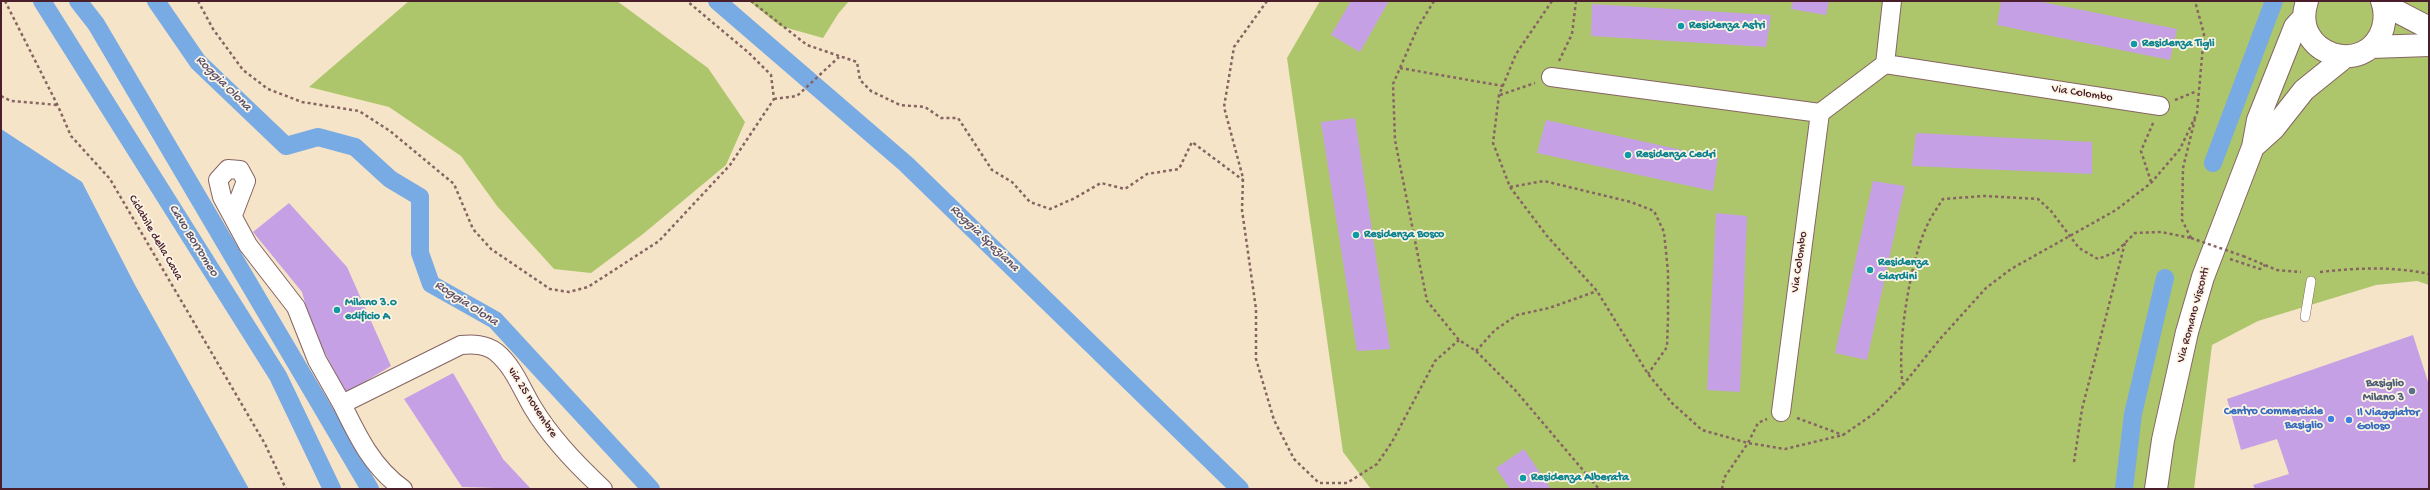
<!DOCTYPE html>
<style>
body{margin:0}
#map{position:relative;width:2430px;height:490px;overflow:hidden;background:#f5e4c8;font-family:"Gochi Hand",sans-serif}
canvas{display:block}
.frame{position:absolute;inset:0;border:2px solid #4a1f2b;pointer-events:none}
</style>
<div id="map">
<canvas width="2430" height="490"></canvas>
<div class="frame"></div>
</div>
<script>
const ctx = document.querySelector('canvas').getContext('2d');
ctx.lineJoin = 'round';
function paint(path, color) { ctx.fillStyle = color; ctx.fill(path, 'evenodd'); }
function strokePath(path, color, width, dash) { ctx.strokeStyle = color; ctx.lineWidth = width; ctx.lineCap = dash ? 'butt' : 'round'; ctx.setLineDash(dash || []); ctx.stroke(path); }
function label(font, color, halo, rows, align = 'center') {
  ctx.font = font + ' "Gochi Hand",sans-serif'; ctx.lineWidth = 3.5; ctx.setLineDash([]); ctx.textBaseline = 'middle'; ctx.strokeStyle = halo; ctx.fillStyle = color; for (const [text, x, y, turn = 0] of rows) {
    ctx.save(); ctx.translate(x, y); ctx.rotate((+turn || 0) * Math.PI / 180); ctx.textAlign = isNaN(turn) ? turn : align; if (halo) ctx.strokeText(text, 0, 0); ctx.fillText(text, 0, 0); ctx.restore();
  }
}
paint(new Path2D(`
 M409 1H617L708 68 745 122 726 165 643 234 591 273 554 269 497 206 461 156 389 107 309 87Z
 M749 1H849L838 14 823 38 780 26Z
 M1320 1H2429V285L2417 281 2376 285 2258 321 2212 345 2194 489H1371L1343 452 1287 58Z`), '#aec66b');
paint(new Path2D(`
 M1 129 82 182 135 285 249 489H1Z`), '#78aae4');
strokePath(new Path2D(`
 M42 1 278 376 332 489
 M78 1 96 24 370 489
 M156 1 198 62 286 146 318 137 355 147 390 179 420 197V253L431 284 495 320 651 489
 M717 1 906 164 1240 489
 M2213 163 2274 1
 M2124 489 2133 414 2165 278`), '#78aae4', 18);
paint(new Path2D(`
 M1351 1H1389L1360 52 1331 35Z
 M1793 1H1829L1826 15 1791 9Z
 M2001 1H2037L2177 29 2170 60 1997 25Z
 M1592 4 1771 15 1766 47 1591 36Z
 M1355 118 1390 349 1357 351 1321 122Z
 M1546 120 1718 158 1713 191 1537 153Z
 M1916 133 2092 142V174L1912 166Z
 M1873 181 1905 186 1867 360 1835 353Z
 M289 203 347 267 391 366 346 393 312 328 302 292 253 232Z
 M1716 213 1747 216 1740 392 1707 390Z
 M2413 335 2429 385V489H2255L2253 485 2289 474 2277 439 2241 450 2227 399Z
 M453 373 503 459 531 489 462 487 404 399Z
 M1524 449 1551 489H1510L1496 468Z`), '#c6a0e5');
const service = new Path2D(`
 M2305 317 2311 281`);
const minor = new Path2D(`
 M1885 64 2160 106
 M1551 77 1820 113
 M233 215 246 181 240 170 228 169 218 180 222 197 248 245 296 307 317 360 342 404
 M1781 412 1820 113 1885 64 1892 1
 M403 489C373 468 358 437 342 404L461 345C473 344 485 344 496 352 514 367 521 388 533 408 551 438 577 465 603 489`);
const tertiary = new Path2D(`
 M2307 1C2289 55 2367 79 2383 28 2385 20 2385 9 2382 1
 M2383 4 2429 28
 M2371 47 2429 45
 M2253 147 2274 128 2304 90 2345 57
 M2156 489 2163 440 2187 332 2203 277 2253 147 2258 120 2295 27 2304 17`);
strokePath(service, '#866462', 10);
strokePath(minor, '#866462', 20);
strokePath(tertiary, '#866462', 24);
strokePath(new Path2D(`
 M5 1 58 106 71 136 110 179 265 444 286 489
 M198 1 213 29 243 70 268 89 302 102 359 111 390 131 454 184 473 229 491 249 550 289 569 292 588 287 659 241 730 165 774 99 771 75 749 53 687 1
 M751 1 807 45 857 62 860 80 871 91 900 105 925 107 941 118H958L992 170 1012 182 1030 202 1050 209 1075 198 1101 183 1125 189 1147 174 1179 169 1192 142 1243 180
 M1267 1 1234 47 1224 107 1243 178 1242 210 1256 309V359L1274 420 1294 459 1319 483H1347L1377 464 1392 442 1435 361 1459 340
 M1434 1 1418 27 1393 84 1395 140 1427 301 1459 340 1476 351 1515 390 1599 489
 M1552 1 1516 54 1499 95 1493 143 1510 187 1547 236 1597 291 1648 374 1672 403 1702 430 1748 443 1785 449 1843 435 1875 413 1903 385 1940 339 1986 288 2011 269 2116 210 2151 183 2180 149 2197 113 2204 34 2195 1
 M1559 61 1572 34 1576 1
 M1400 68 1503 86
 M1500 95 1535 83
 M1 96 11 101 58 105
 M774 99 797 96 839 57
 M2175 100 2197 91
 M2151 182 2141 151 2154 121
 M1510 187 1544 181 1631 202 1654 211 1664 232 1668 272V318L1667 347 1648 374
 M2191 238 2182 220 2183 168 2195 119
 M2243 256 2277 270 2301 272
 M2230 259 2260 269 2265 265
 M2320 272C2358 268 2392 266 2429 274
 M1476 351 1495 330 1517 315 1549 308 1597 291
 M1903 385C1896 349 1910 262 1926 228 1930 218 1937 208 1943 199L1984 196 2038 199 2051 211 2079 248 2098 259 2116 252 2135 233 2161 232 2191 238
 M1797 418 1843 435
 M2074 462 2082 409 2125 243
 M1722 489 1724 478 1748 443 1758 423 1767 419`), '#866462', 2.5, [3, 3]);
strokePath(service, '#fff', 9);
strokePath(minor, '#fff', 18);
strokePath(tertiary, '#fff', 22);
strokePath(new Path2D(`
 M2191 238 2243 256`), '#866462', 2.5, [3, 3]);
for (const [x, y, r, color] of [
 [1681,26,4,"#0f9aa8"],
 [2134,44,4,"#0f9aa8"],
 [1628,155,4,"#0f9aa8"],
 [1356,235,4,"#0f9aa8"],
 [1870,270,4,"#0f9aa8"],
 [337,310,4,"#0f9aa8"],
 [2412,391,4,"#5c6f8a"],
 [2331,419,4,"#3f7fe0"],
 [2349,420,4,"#3f7fe0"],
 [1523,478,4,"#0f9aa8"]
]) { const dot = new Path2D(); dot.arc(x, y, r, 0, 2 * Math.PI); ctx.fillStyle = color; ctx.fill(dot); strokePath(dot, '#fcf5e5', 1.5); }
label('bold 12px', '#0d838f', '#fcf5e5', [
 ["Residenza Astri",1689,26],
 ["Residenza Tigli",2142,44],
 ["Residenza Cedri",1636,155],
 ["Residenza Bosco",1364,235],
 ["Residenza",1878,263],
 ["Giardini",1878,277],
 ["Milano 3.0",345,303],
 ["edificio A",345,317],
 ["Residenza Alberata",1531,478]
], 'left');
label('12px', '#4a1f2b', '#fcf5e5', [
 ["Via Colombo",2082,94,9],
 ["Ciclabile della Cava",155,238,60],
 ["Via Colombo",1800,262,-82],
 ["Via Romano Visconti",2194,315,-75],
 ["via 25 novembre",532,403,57]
]);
label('bold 12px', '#4e5e75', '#fcf5e5', [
 ["Basiglio",2404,384],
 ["Milano 3",2404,398]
], 'right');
label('bold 12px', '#366cbe', '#fcf5e5', [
 ["Centro Commerciale",2323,412],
 ["Basiglio",2323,426],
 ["Il Viaggiator",2357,413,"left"],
 ["Goloso",2357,427,"left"]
], 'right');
label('italic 13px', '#5a506c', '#fcf5e5', [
 ["Roggia Olona",223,84,45],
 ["Roggia Speziana",984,239,44],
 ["Cavo Borromeo",193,241,58],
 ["Roggia Olona",466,304,33]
]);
</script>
